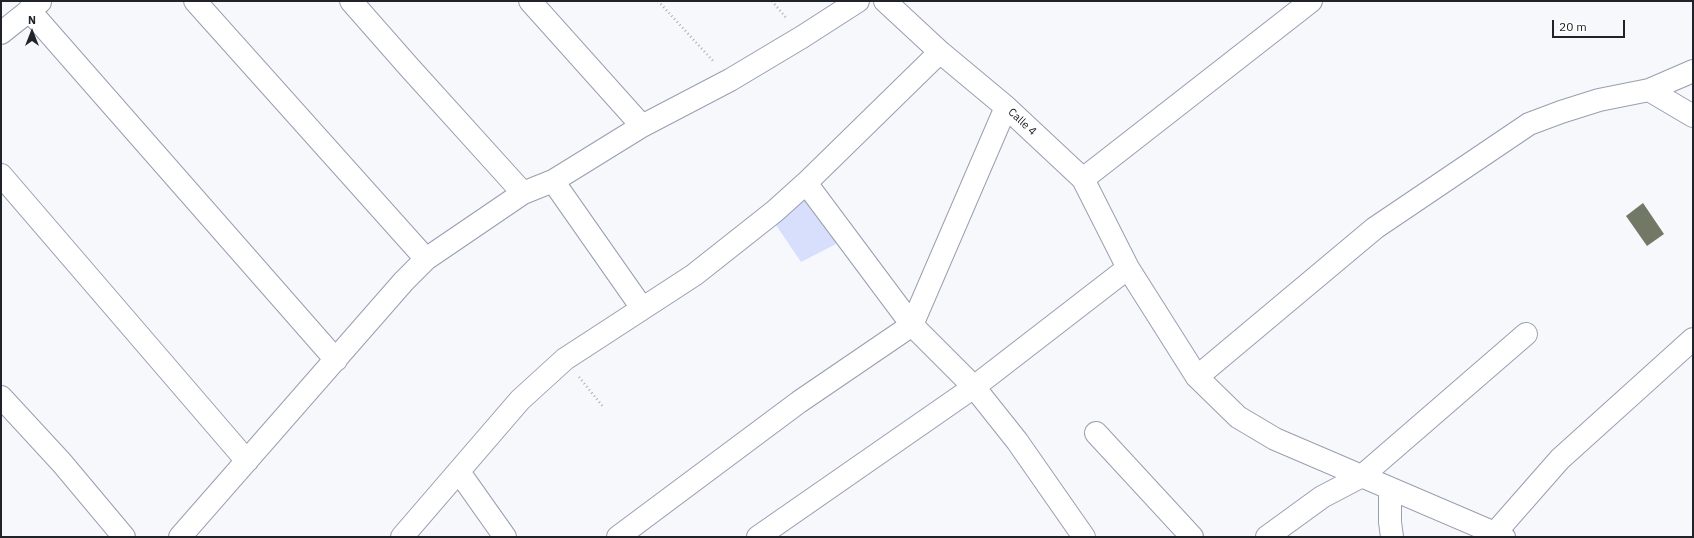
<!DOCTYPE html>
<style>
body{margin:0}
#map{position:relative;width:1694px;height:538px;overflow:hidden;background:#f7f8fc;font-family:"IBM Plex Sans",sans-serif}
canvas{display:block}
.frame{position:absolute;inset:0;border:2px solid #21232a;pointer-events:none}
.north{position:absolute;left:12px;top:12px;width:40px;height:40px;-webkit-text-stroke:3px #fff;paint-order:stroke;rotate:0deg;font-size:11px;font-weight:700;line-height:16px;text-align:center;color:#21232a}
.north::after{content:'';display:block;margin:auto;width:14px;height:18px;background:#21232a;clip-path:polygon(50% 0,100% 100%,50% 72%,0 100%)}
.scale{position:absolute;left:1552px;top:20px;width:73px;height:18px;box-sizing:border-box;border:2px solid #21232a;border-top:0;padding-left:5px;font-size:12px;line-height:14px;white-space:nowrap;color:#21232a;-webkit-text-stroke:3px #fff;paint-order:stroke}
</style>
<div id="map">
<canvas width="1694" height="538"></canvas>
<div class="frame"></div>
<div class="north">N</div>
<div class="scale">20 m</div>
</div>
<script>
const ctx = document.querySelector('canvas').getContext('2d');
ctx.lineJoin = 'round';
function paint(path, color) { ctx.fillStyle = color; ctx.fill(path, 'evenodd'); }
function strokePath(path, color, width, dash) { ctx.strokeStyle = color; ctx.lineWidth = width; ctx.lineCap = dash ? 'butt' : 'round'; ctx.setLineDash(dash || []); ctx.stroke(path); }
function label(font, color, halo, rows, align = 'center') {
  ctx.font = font + ' "IBM Plex Sans",sans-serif'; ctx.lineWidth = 3; ctx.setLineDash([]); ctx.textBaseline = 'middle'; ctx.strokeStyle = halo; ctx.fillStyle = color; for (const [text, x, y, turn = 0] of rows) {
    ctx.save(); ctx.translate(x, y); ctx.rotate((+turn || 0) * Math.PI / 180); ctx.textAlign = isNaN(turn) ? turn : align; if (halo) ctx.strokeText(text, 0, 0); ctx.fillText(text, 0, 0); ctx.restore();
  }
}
paint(new Path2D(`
 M804 197 838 243 801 262 774 222Z`), '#d7dffc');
paint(new Path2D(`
 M1643 203 1664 234 1647 246 1626 216Z`), '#727866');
const minor = new Path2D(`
 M195 1 426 259
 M351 1 409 67 523 193
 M530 1 642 126
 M885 1 940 52 1006 107 1083 179 1128 268 1197 377 1238 417 1275 439 1504 537
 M29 10 336 360
 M1 33 40 2
 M1649 90 1693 116
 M1 175 247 461
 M1083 179 1311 1
 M553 181 642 308
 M806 183 912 325 974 387 1017 441 1084 537
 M1197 377 1375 228 1529 124 1561 112 1599 100 1649 90 1693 71
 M1 397 62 463 124 537
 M1096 433 1192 537
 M459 472 505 537
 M1390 490V522L1392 537
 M1495 533 1560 459 1693 339
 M180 537 404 281 426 259 523 193 553 181 642 126 730 80 802 37 858 1
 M402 537 520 400 565 359 694 275 775 211 806 183 940 52
 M618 537 799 402 912 325 1006 107
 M758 537 974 387 1128 268
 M1267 537 1322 497 1362 476 1526 334`);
strokePath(minor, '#999eb0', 24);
strokePath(new Path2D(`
 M658 1 714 62
 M772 1 787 19
 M579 377 604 408`), '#acadb2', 2.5, [1, 3]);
strokePath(minor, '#fff', 22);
label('11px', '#21232a', '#fff', [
 ["Calle 4",1022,122,43]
]);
</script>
